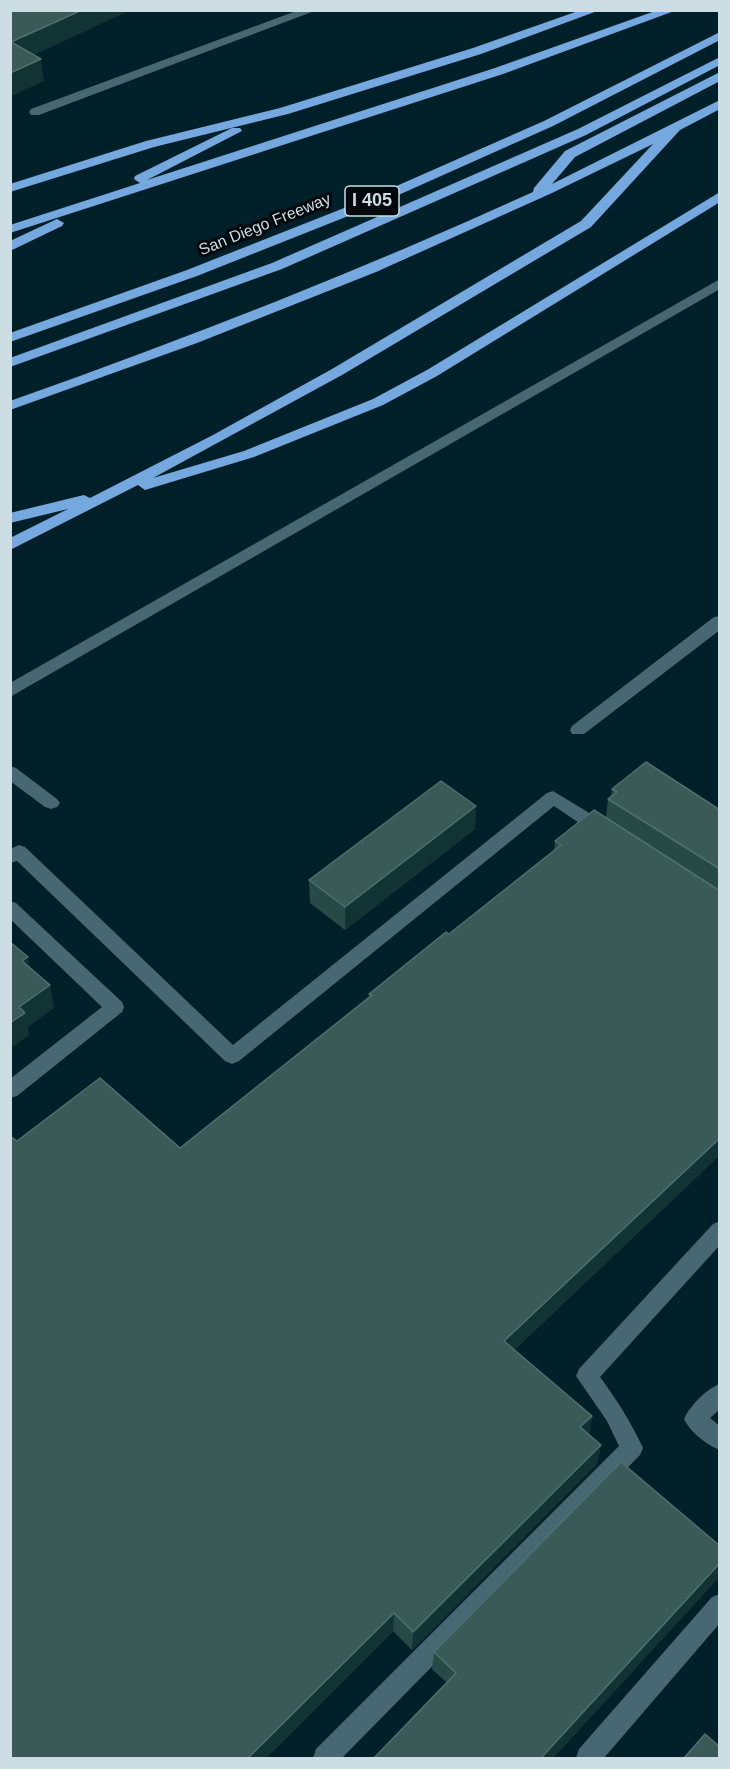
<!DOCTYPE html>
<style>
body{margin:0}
#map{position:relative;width:730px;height:1769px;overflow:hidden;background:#002029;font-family:Arial,sans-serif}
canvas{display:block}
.frame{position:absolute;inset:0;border:12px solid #ccdee4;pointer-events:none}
</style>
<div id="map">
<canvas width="730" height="1769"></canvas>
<div class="frame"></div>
</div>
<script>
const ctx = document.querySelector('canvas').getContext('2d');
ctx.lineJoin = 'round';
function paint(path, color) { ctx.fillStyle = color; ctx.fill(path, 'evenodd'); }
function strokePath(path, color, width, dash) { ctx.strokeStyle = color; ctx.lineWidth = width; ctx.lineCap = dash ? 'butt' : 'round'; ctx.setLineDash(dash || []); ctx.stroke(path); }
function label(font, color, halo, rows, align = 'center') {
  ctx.font = font + ' Arial,sans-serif'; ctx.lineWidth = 6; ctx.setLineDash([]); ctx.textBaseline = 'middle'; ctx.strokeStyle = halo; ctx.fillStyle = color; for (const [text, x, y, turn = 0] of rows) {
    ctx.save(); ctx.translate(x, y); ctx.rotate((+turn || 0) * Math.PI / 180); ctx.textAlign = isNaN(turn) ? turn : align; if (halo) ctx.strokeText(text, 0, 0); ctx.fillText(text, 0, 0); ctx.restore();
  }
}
paint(new Path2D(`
 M299 10H317L39 115H31L29 112 31 109Z
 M720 279V289L10 697V683Z
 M720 616V630L584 734H572L570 730 572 726 714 617Z
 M10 766 16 768 57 799 60 803 57 807 51 809 45 807 10 781Z
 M553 791 609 825 612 830 609 835 603 837 597 835 554 806 239 1061 232 1064 225 1061 17 861 10 863V849L19 845 25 847 233 1045 547 793Z
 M10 901 16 903 122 1002 124 1007 122 1012 17 1096 10 1098V1079L102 1007 10 919Z
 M720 1221V1245L600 1377C617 1400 631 1422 643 1448L640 1455 342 1758H313L316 1749 619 1446 607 1421 576 1376 579 1369 713 1224Z
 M720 1384V1409L710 1418 720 1426V1450C707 1445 690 1432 684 1419 690 1406 706 1389 720 1384Z
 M720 1594V1623L604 1758H576L579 1749 712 1597Z`), '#476872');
paint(new Path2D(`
 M581 10H600L481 54 288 114 154 147 10 192V184L146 141 280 108 473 48Z
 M658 10H677L503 74 10 233V225L140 183 134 179 135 176 232 128H240L242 131 147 180 495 68Z
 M720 32V40L553 126 376 205 197 276 10 342V333L187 270 367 199 544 121Z
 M720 57V65L586 135 282 269 10 367V358L272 263 578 129Z
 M720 72V81L575 157 552 184 720 100V109L680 130 591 227 342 375 153 478 244 451 373 399 427 370 720 192V202L437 376 383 405 254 457 145 490 138 485 10 550V538L68 509 10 523V513L84 495 90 498 213 435 332 369 581 221 653 144 552 193 376 272 197 343 10 410V401C188 338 362 270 533 192L534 188 565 151Z
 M57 219 64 223 62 226 10 251V241Z`), '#75a8de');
paint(new Path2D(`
 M612 789 720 810V1155L514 1350 592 1416 589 1435 601 1445 597 1464 412 1650 393 1631 266 1758H10L17 1141 180 1148 369 997V994L449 934 554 851 555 841 606 818 608 799 611 796Z
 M476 806 475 829 345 930 310 903 309 880Z
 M720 1546V1576L553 1758H374L447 1683 432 1669 434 1652Z`), '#284a47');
paint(new Path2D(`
 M82 10H131L14 64 11 42Z
 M41 59 44 81 10 97V73Z
 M476 806 475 829 345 930V907Z
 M28 957 32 980 22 961Z
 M50 985 54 1008 28 1027 29 1035 10 1049V1023L19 1007Z
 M720 1138V1155L502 1361 504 1341Z
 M592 1416 589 1435 580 1427Z
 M601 1445 597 1464 412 1650 413 1632Z
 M720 1563V1576L553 1758H541Z
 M394 1613 393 1631 266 1758H248Z`), '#113334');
const building = new Path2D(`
 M10 10H82L11 42 41 59 10 73Z
 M646 762 720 810V869L608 799 617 792 612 789Z
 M441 781 476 806 345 907 309 880Z
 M594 810 720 891V1138L504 1341 592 1416 580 1427 601 1445 413 1632 394 1613 248 1758H10V1136L17 1141 100 1078 180 1148 372 995 369 994 446 932 449 934 561 845 555 841Z
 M10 942 28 957 22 961 50 985 19 1007 25 1013 10 1023Z
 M621 1462 720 1546V1563L541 1758H374L456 1673 434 1652Z
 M705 1734 720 1747V1758H684Z`);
paint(building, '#3a5a58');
strokePath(building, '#516f6e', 1.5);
label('16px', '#ccdee4', '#01080c', [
 ["San Diego Freeway",265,225,-22]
]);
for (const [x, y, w] of [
 [372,201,54]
]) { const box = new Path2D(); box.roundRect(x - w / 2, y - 15, w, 30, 4.5); ctx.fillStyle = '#01080c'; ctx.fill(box); strokePath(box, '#ccdee4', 1.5); }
label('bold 18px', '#ccdee4', null, [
 ["I 405",372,201]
]);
</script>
